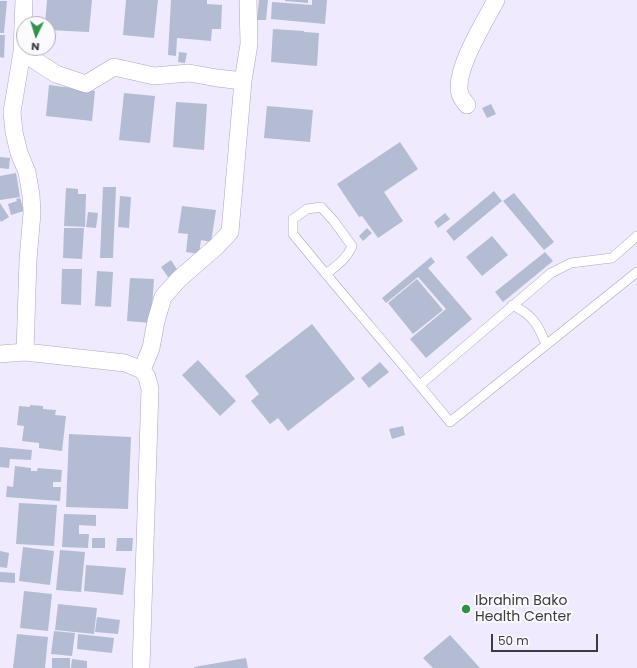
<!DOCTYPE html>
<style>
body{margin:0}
#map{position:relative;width:637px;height:668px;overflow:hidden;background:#efeafe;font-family:Poppins,sans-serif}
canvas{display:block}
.north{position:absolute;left:16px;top:16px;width:40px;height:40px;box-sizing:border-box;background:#fbfaff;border:1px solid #afadb4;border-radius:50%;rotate:184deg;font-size:11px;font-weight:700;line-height:16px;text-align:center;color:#3c3a43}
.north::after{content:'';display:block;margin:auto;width:14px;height:18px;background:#2e9247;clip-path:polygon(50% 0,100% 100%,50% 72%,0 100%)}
.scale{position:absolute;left:491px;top:634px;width:107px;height:18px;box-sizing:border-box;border:2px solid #3c3a43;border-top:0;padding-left:5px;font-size:12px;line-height:14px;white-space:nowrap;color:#3c3a43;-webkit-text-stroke:3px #fbfaff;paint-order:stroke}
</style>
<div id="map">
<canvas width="637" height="668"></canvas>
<div class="north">N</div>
<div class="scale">50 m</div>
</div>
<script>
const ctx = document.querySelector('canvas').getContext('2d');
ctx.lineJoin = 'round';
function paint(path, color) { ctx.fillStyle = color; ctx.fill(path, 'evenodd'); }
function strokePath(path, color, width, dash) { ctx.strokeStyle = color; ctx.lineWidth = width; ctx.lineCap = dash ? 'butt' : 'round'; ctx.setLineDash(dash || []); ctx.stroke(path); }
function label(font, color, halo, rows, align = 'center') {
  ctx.font = font + ' Poppins,sans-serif'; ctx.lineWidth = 4; ctx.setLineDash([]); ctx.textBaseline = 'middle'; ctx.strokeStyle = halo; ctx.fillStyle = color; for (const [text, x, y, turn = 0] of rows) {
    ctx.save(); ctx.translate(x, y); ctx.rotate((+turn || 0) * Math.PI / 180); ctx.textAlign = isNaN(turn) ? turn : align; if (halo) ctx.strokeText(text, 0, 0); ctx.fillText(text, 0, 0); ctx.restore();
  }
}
paint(new Path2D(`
 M47 0H92L89 32 48 30V24H45Z
 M126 0H158L154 38 123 35Z
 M171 0H207V4L222 5 221 29H212L211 41 177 38 176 56 168 55Z
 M259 0H268L266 20H257Z
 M285 0H308V3L285 1Z
 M312 0H327L325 24 271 19 272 2 312 5Z
 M0 1H7L4 33H0Z
 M273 29 304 31V32L319 33 317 66 271 62Z
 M0 35H5L4 58 0 57Z
 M179 52 187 53 185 63 178 62Z
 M49 85 95 91 92 121 46 116Z
 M124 93 155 96 150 143 119 140Z
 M176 102 207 104 204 150 173 147Z
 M491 104 496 114 487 118 482 108Z
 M267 106 313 110 310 142 264 138Z
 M400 142 418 169 384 192 403 221 378 238 362 216 359 217 337 184Z
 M0 157 10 158 9 169 0 168Z
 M16 173 20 197 0 200V176Z
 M103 187H116L113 258H100Z
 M66 188 78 189V194H86L85 227 64 226Z
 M494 191 502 201 454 241 446 231Z
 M514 193 554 242 544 250 503 201Z
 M120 196 131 197 129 228 118 227Z
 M20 198 24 211 11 215 8 204 17 201 16 199Z
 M0 203 9 217 1 222 0 220Z
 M182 206 216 210 211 242 201 240 199 254 186 252 188 234 178 233Z
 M88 212 98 213 96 228 86 227Z
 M445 213 450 219 438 228 434 222Z
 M64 228H84L82 259 63 258Z
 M367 228 372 233 363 241 359 236Z
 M492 236 508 255 482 276 466 257Z
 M545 252 553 261 503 302 495 292Z
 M431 257 435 262 428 268 472 319 426 358 410 339 446 309 418 277 386 303 382 298Z
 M171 260 178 271 168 277 161 267Z
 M62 269H82L81 305 61 304Z
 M97 271 113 272 111 307 95 306Z
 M130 278 154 279 151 323 127 321Z
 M417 279 443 310 413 334 388 303Z
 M312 324 355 379 288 431 278 418 270 424 251 401 259 394 245 376Z
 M198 360 236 401 220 416 182 375Z
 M380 362 389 372 369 388 361 378Z
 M30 405 43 406V409L56 410 55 415 66 416 62 451 39 448V443L22 441 24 426 17 425 19 406 30 407Z
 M403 426 405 435 392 439 389 429Z
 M69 434 131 437 128 509 66 507Z
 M0 447 32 450 31 460 10 459 9 468 0 467Z
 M15 466 31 468V471H37L38 468 62 470 61 482H53V487H61L60 501 6 497 7 486 13 487Z
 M19 503 57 505 54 546 16 544Z
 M64 514 96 515V526L79 525V534H89L88 548 62 547Z
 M92 538H105V548H92Z
 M117 538H133L132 551H116Z
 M23 547 54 551 50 585 19 581Z
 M60 550 85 552 81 592 56 590Z
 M0 551 9 553 7 568 0 567Z
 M86 565 126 568 123 595 84 591Z
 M0 572 15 573V583L0 582Z
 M24 591 52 594 48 631 20 628Z
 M58 604 97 608 94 634 55 630Z
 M97 617 120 620 118 634 95 632Z
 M54 631 75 633 72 656 51 654Z
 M17 634 48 637 45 668H13Z
 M78 634 114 638 112 653 77 649Z
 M450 635 480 668H433L423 658Z
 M52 658H70V668H52Z
 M246 658 248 668H194V667Z
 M72 659 87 661V668H71Z`), '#b3bcd3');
const service = new Path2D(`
 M326 274C336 266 347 259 352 246L333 220 321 207 307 209 293 219V234C344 297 398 358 450 422L637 272
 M512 305C533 315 538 324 546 345
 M420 385 551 273 571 263 612 258 637 236`);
const minor = new Path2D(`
 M24 0 22 52 12 112 14 132 19 153 27 172 31 195 32 213 28 260 25 352
 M22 52 56 74 86 84 114 67 154 76 189 73 217 78 243 81
 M467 105C465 102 461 98 460 94 453 72 485 21 496 0
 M0 354 25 352 125 363 142 370 147 377 150 389 141 668
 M142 370 151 348 156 321 163 297 179 279 217 246 230 232 243 81 249 44 248 0`);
strokePath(service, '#ada6be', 10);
strokePath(minor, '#ada6be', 18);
strokePath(service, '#fff', 9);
strokePath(minor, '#fff', 17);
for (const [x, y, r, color] of [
 [466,609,5,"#2e9247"]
]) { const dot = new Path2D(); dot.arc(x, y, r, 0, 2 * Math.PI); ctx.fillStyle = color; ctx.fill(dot); strokePath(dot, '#fbfaff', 1.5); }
label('14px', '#3c3a43', '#fbfaff', [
 ["Ibrahim Bako",475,601],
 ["Health Center",475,617]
], 'left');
</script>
